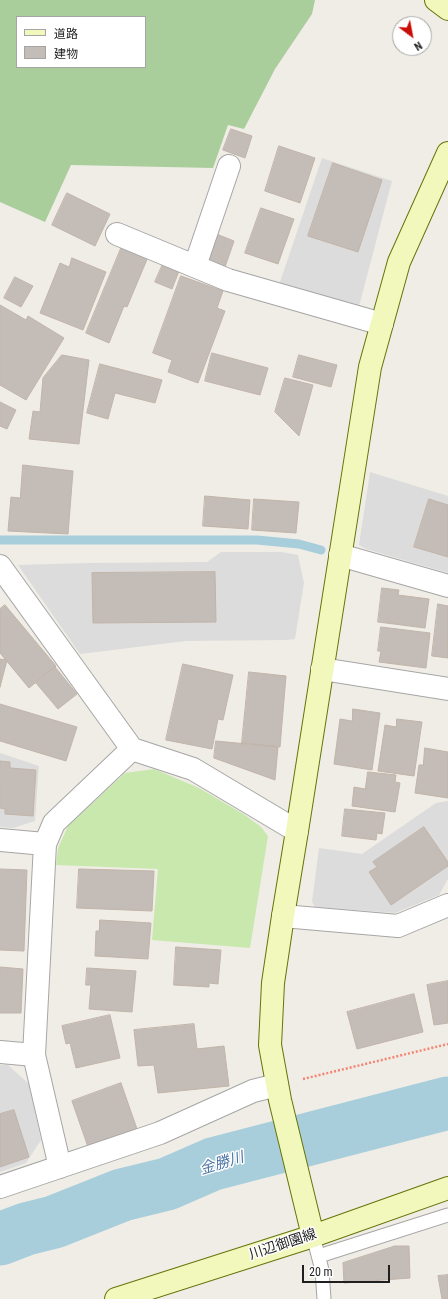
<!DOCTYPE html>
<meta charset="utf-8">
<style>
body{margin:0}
#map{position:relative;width:448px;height:1299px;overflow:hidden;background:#f0ede6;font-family:"Roboto Condensed","Noto Sans JP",sans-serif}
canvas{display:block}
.legend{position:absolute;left:16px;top:16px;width:130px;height:52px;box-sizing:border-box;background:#fff;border:1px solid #a5a5a5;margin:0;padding:5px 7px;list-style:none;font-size:12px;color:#1f1f1f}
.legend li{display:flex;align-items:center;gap:8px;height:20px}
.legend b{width:20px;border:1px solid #a5a5a5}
.north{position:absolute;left:392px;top:16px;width:40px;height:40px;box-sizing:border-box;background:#fff;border:1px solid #a5a5a5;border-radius:50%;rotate:148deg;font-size:11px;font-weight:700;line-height:16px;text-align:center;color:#1f1f1f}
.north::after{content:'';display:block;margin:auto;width:14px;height:18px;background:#c80e07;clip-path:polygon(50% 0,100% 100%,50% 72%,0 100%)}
.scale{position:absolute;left:302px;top:1265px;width:88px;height:18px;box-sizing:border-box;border:2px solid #1f1f1f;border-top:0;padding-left:5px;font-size:12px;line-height:14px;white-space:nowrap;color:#1f1f1f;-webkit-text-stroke:3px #fff;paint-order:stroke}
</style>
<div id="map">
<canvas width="448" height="1299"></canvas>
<ul class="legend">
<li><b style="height:5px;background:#f2f8bc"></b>道路</li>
<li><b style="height:11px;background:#c4bcb6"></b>建物</li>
</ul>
<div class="north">N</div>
<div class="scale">20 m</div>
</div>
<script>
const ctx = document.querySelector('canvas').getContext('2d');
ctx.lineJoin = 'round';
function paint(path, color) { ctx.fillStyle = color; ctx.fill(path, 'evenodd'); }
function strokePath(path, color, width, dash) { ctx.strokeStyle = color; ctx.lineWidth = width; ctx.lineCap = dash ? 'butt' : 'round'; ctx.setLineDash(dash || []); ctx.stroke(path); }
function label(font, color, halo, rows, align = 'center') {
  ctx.font = font + ' "Roboto Condensed","Noto Sans JP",sans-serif'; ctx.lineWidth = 3; ctx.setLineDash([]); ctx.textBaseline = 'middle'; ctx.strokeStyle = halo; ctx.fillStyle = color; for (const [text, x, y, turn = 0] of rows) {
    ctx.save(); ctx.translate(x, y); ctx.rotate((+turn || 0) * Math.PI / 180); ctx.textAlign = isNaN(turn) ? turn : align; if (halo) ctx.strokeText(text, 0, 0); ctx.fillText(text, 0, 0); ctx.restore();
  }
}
paint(new Path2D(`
 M322 158 392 181 358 310 279 285Z
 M370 472 448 496V573L366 549 359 545Z
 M221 552H281L298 555 304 583 295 639 286 640 186 641 80 654 18 565 89 563 207 562Z
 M0 753 39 766 35 821 13 828 0 827Z
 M448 801V879L439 895 395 913 315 907 312 902 319 848 362 854 436 803Z
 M0 1065H8L29 1084 41 1140 26 1163 0 1172Z`), '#dddcdc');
paint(new Path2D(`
 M154 769 199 788 245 815 261 827 268 836 250 948 152 940 158 869 56 865 58 848 68 826 125 773Z`), '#c8e8ae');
paint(new Path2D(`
 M0 0H315L312 14 275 69 244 129 228 125 213 168 71 165 45 222 0 202ZM17 17H145V67H17Z`), '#a9ce9c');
strokePath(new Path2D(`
 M1 540H257L299 544 321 550`), '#a8cedc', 9);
strokePath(new Path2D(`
 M0 1239 26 1229 54 1222 122 1195 167 1184 213 1164 448 1103`), '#a8cedc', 53);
const building = new Path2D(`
 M231 129 252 136 245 158 223 150Z
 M279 146 315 158 300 203 265 191Z
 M333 163 382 180 358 252 308 236Z
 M67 193 110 214 95 246 52 225Z
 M261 208 294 219 278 264 245 253Z
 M214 233 234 241 224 270 204 263Z
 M122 246 148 257 127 307 124 306 109 343 86 333Z
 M72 258 106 272 83 330 40 313 60 263 69 267Z
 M163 264 179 271 172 289 155 282Z
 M181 276 223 291 217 308 225 311 198 383 168 372 172 360 153 353Z
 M15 277 33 286 21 307 4 298Z
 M0 305 26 320 28 316 64 338 26 400 0 385Z
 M212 353 268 368 260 395 205 381Z
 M62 355 89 360 79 444 29 439 33 411 40 412 43 378Z
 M299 355 337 365 331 387 293 377Z
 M100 364 162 380 155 403 115 393 108 419 87 413Z
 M285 378 313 385 299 436 275 412Z
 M0 402 16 410 7 429 0 426Z
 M23 465 73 471 68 534 8 531 11 497 20 498Z
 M205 496 250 500 248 529 203 526Z
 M254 499 299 502 296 533 252 530Z
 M429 499 448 505V557L414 547Z
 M215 572 216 622 93 623 92 573Z
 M382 588 399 590 398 595 429 599 425 628 378 622Z
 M438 604 448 606V658L432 656Z
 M5 605 56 666 29 688 0 653V609Z
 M381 627 430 633 426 668 379 662 381 651H378Z
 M0 659 7 660 0 687Z
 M183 664 233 675 223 720 218 719 212 749 166 740Z
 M55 667 77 694 58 709 36 683Z
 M249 672 286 676 280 747 242 743Z
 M0 704 77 727 66 761 0 741Z
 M353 709 380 713 372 770 334 764 340 719 352 721Z
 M397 719 422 722 414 776 378 771 385 725 396 727Z
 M216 741 278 747 275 780 214 758Z
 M425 748 448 752V798L415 793 419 765H423Z
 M0 761 10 762V768L36 770 33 816 5 814V809L0 808Z
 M368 772 396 775 395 782 400 783 395 812 352 806 354 787 365 789Z
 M345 809 385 813 382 834 377 833 376 840 342 836Z
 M424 827 448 862V866L391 905 369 872 377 867 373 862Z
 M0 869 27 870 24 951 0 950Z
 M79 869 154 871 152 911 77 908Z
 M100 920 151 923 148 959 95 956 96 931H99Z
 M176 947 221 950 218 984 209 983V987L174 985Z
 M0 967 23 969 21 1013H0Z
 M87 968 136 971 132 1012 89 1009 91 985H86Z
 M448 981V1023L434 1025 427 985Z
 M414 994 423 1032 357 1049 347 1012Z
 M110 1015 120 1058 76 1068 70 1043 66 1044 62 1026Z
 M194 1024 197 1049 224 1046 229 1086 158 1093 154 1065 138 1066 134 1030Z
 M121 1083 137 1129 88 1147 72 1101Z
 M14 1110 29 1157 0 1167V1114Z
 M395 1246H409L410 1278 344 1283 343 1263Z
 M448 1275V1299H442L438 1276Z`);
paint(building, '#c4bcb6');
strokePath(building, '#c1b4a9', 1);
const lane = new Path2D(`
 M313 1236 322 1270 324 1299
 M319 1256 448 1215`);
const street = new Path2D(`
 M117 234 228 280 382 324
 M195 266 229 166
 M340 555 448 586
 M0 566 132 749 193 769 297 831
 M322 669 448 689
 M0 840 45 844
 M283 916 398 926 448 905
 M0 1052 34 1055
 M60 1167 34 1055 45 844 54 823 132 749
 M0 1187 160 1133 253 1091 277 1085`);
const secondary = new Path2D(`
 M436 0 448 9
 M313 1236 280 1100 270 1045 273 983 283 916 297 831 370 367 399 262 448 153
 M116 1299 313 1236 448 1188`);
strokePath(lane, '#a6a6a6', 15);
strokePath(street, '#a6a6a6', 24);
strokePath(secondary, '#657409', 24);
strokePath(new Path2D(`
 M303 1079 448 1044`), '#f58472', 2.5, [2, 2]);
strokePath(lane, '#fff', 13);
strokePath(street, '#fff', 22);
strokePath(secondary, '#f2f8bc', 22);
label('14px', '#1f1f1f', '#fff', [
 ["川辺御園線",283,1245,-18]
]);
label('italic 15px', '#4b75a5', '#fff', [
 ["金勝川",222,1164,-17]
]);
</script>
